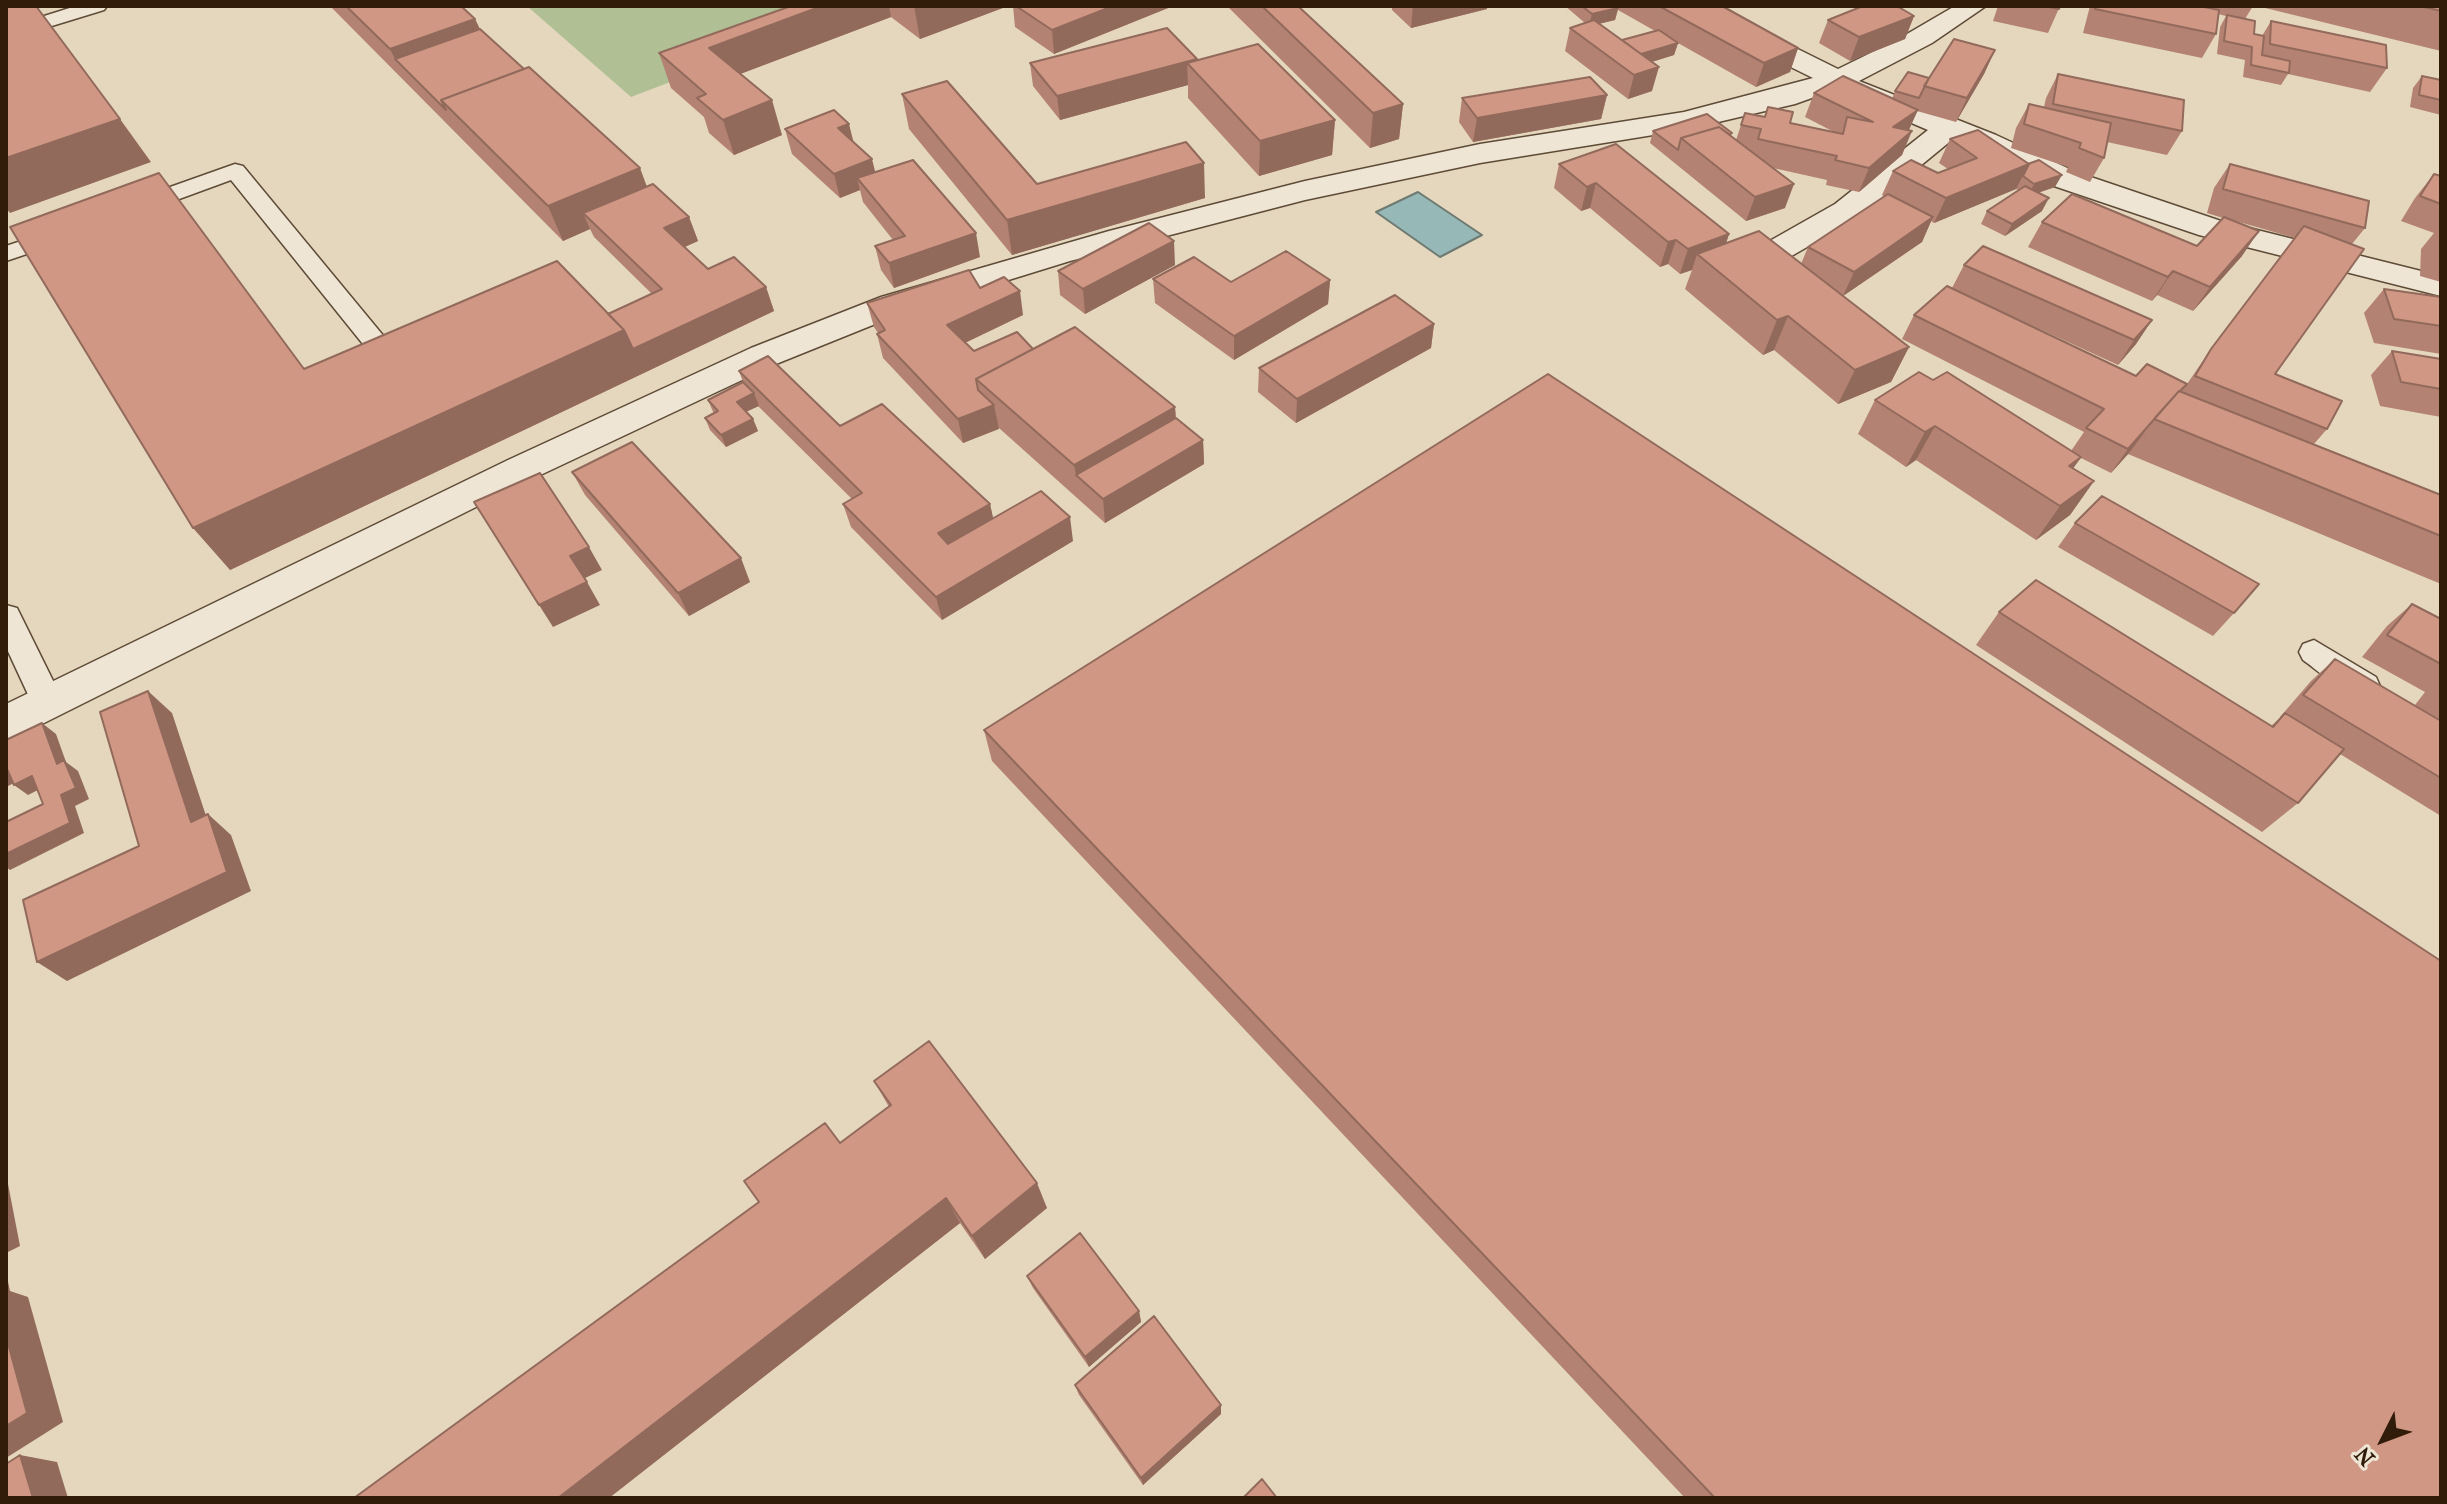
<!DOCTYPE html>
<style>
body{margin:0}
#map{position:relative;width:2447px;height:1504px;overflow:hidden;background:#e5d7bd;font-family:"IM FELL French Canon",serif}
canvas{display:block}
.frame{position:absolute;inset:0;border:8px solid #311c0a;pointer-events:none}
.north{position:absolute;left:2343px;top:1400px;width:80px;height:80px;-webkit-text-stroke:6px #eee5d4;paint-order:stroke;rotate:228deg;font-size:22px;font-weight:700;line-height:32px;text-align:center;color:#311c0a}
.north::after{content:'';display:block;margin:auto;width:28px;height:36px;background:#311c0a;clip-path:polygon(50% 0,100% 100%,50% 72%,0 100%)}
</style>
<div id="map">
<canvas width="2447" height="1504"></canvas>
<div class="frame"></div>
<div class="north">N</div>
</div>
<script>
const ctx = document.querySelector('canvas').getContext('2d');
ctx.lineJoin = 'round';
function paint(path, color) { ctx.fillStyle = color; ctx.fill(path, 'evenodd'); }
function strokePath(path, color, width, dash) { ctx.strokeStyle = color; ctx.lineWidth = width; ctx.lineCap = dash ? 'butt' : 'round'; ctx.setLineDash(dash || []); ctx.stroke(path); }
paint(new Path2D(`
 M527 6H868L631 97Z`), '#b0bf94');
const water = new Path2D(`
 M1418 192 1482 235 1440 257 1376 212Z`);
paint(water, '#96b8b6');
strokePath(water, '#6e7a71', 2);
const service = new Path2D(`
 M76 6H107L104 10 6 40V28Z
 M235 164 243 166 405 362 409 368 405 374H387L231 180 141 213H125L122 208 125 203Z
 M63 227 71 229 75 234 71 239 6 261V246Z
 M6 605 17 608 21 616 64 703 59 712 48 715 37 712 32 703 6 647Z
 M2314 640 2376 677 2380 686 2376 695C2351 703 2323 674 2303 660L2299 652 2303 644Z`);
const minor = new Path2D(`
 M1676 6H1711L1838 69 1895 41 1955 6H1986L1932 43 1859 81 1996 135 2076 172 2221 221 2441 276V296L2199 235 2054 186 1953 139 1857 218 1776 265 1764 268 1752 265 1748 258 1752 251 1835 204 1928 130 1834 90 1795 104 1684 130 1480 163 1305 200 1070 261 905 312 776 364 534 478 6 742V704L508 460 751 348 881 297 1109 231 1305 181 1480 144 1684 112 1813 78 1679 12Z`);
strokePath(service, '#5e4b37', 3);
strokePath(minor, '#5e4b37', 3);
paint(service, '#eee5d4');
paint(minor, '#eee5d4');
paint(new Path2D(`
 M330 6H461L475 19 480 29 647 187 689 217 698 241 685 247 708 269 766 287 774 311 230 570 304 369 608 314 652 294 594 237 590 229 563 241Z
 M791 6H1008L920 39 891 17 740 74 782 135 734 155 709 133 704 117 671 88 659 53Z
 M1013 6H1173L1054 54 1015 27Z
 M1227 6H1298L1403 104 1399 139 1370 148Z
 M1392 6H1487V9L1411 28 1392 10Z
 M1565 6H1722L1798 48 1790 72 1756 87 1678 43 1674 55 1652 62V91L1628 99 1565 51 1570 28 1585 23ZM1618 10 1655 31 1622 40 1599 24 1615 20Z
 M1998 6H2060L2048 33 1993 21Z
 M2090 6H2253L2245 19 2254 34 2262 36 2271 21 2387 68 2370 92 2288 74 2281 85 2243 77 2245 60 2217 54 2220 27 2226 16 2218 14 2216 34 2202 58 2083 33Z
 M2257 6H2441V51Z
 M1901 8 1914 16 1905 39 1850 61 1819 43 1828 20Z
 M1995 50 1984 74 1956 122 1917 111 1909 130 1902 155 1859 192 1826 185 1827 180 1773 168 1785 208 1746 221 1650 143 1653 131 1732 133 1731 136 1736 140 1745 113 1834 132 1805 117 1814 93 1892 99 1895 91Z
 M1197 61 1335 120 1332 155 1259 176 1188 98V85L1060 120 1033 86 1030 63Z
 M2058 74 2182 131 2167 155 2107 142 2104 158 2090 182 2066 172 2068 167 2011 148 2016 128 2029 104 2044 107 2046 98Z
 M2422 76 2441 80V115L2410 107 2413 88Z
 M902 94 1037 184 1205 198 1012 255 909 129Z
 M1607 95 1601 119 1473 142 1459 122 1462 98Z
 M785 129 854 142 875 172 980 257 894 288 881 270 875 246 893 240 863 202 860 190 840 198 792 154Z
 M1950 139 2055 187 2038 193 2042 211 2005 236 1981 224 1987 211 2018 190 2016 189 1934 223 1931 221 1922 242 1843 296 1909 347 1891 382 1838 404 1774 350 1763 355 1685 289 1692 270 1680 274 1668 264 1660 267 1590 208 1581 211 1554 188 1559 164 1729 234 1726 243 1801 264 1808 247 1885 197 1882 195 1893 171 1938 173 1948 169 1939 163Z
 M2230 164 2365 228 2352 244 2275 374 2327 429 2314 444 2441 495V584L2128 454 2129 453 2111 473 2081 458 2073 468 2094 481 2070 515 2036 540 1916 460 1906 467 1858 434 1875 400 1933 380 2071 451 2084 432 1902 339 1914 315 1952 288 1964 265 2152 320 2136 344 2118 365 1985 304 2136 376 2187 384 2211 349 2295 238 2232 220 2242 256 2193 311 2157 295 2152 301 2028 247 2042 222 2197 246 2223 218 2207 213 2214 188Z
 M2434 174 2441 176V282L2420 276 2421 249 2434 233 2401 221 2415 198Z
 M1175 265 1085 314 1060 295 1058 271Z
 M1153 279 1231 282 1330 280 1328 304 1234 360 1155 303Z
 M980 288 1023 315 965 343 974 351 1033 349 1175 407 1176 418 1203 440 1204 464 1105 523 999 428 963 443 883 358 877 334 878 333 874 327 867 303Z
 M2384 289 2441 297V354L2374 343 2364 313Z
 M1434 324 1431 348 1296 423 1258 392 1259 368Z
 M2392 351 2441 359V417L2380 406 2371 375Z
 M739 371 990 504 993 518 1073 541 942 620 851 527 843 504 852 499 758 406 746 412 753 419 758 431 726 447 710 430 705 418 714 414 708 400 743 382Z
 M572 472 750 582 689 616 585 495Z
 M2075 523 2234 613 2213 636 2058 547Z
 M2412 604 2441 619V816L2340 754 2298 803 2262 832 1976 645 1999 612 2271 726 2281 717H2280L2311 681 2335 659 2415 705 2425 692 2362 657 2387 626Z
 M984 730 2441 1498H1685L992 761Z
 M874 1081 1047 1208 985 1259 960 1223 609 1498H354L889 1107Z
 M1027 1276 1139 1311 1141 1322 1089 1367 1033 1288Z
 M1075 1385 1221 1414 1143 1485 1079 1395Z`), '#b38272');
paint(new Path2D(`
 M822 6H889L891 17 719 82 709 48Z
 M914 6H1008L920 39Z
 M1113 6H1173L1054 54 1052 30Z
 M1413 6H1487V9L1411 28Z
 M1618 8 1615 20 1589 26 1592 14Z
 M1914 16 1905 39 1850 61 1859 37Z
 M475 19 491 53 395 59 390 49Z
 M1678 43 1674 55 1635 67 1638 55Z
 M1798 48 1790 72 1756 87 1764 63Z
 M1995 50 1984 74 1956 122 1967 98Z
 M1197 59V74L1187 63 1188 85 1060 120 1057 96Z
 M1659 67 1652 91 1628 99 1634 75Z
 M1607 95 1601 119 1473 142 1477 118Z
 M772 100 782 135 734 155 723 120Z
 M1403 104 1399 139 1370 148 1373 113Z
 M1918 110 1907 134 1893 127Z
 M120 119 151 162 10 213 6 208V158Z
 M1335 120 1332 155 1259 176 1260 141Z
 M849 124 855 148 838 128Z
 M1912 131 1902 155 1859 192 1869 168Z
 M872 159 878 183 857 178 860 190 840 198 834 174Z
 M1204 163 1205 198 1012 255 1007 220Z
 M2029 164 2016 189 1934 223 1946 198Z
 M640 168 653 203 583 213 590 229 563 241 548 206Z
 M2062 175 2055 187 2028 196 2034 184Z
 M1596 183 1590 208 1581 211 1587 187Z
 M1794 184 1785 208 1746 221 1755 197Z
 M2049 198 2042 211 2005 236 2012 224Z
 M689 217 698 241 673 252 664 228Z
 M1933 217 1922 242 1843 296 1854 272Z
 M2259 231 2242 256 2193 311 2210 287Z
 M976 233 980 257 894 288 889 263Z
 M1729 234 1721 259 1697 254 1692 270 1680 274 1688 249Z
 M1676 240 1668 264 1660 267 1668 242Z
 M1174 241 1175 265 1085 314 1083 289Z
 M2173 271 2157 295 2152 301 2168 277Z
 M1330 280 1328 304 1234 360V336Z
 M766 287 774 311 230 570 193 528 624 330Z
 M1020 291 1023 315 952 349 947 325Z
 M1788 316 1774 350 1763 355 1777 320Z
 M2152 320 2136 344 2118 365 2134 340Z
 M1434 324 1431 348 1296 423 1297 399Z
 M1909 347 1891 382 1838 404 1855 370Z
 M754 393 759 406 741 414 737 402Z
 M994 405 999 429 963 443 958 419Z
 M1175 407 1177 442 1076 475 1074 465Z
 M753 419 758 431 726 447 721 435Z
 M1935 426 1916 460 1906 467 1925 432Z
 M2147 429 2129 453 2111 473 2128 449Z
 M1203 440 1204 464 1105 523 1103 499Z
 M2081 457 2057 492 2069 466Z
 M2094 481 2070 515 2036 540 2060 506Z
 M990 504 995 527 944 557 938 533Z
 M1070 517 1073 541 942 620 936 597Z
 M589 547 602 570 583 579 570 556Z
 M741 558 750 582 689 616 678 593Z
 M587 582 600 605 553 627 539 605Z
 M148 691 172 713 215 843 191 822Z
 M42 723 56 734 66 762 78 771 89 799 75 806 84 833 10 870 6 867V854L61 795 57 764Z
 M6 769H7L22 779 6 787Z
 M32 776 46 786 28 795 14 785Z
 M208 814 231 835 251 891 67 981 37 962Z
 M6 1182 8 1184 20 1246 6 1253Z
 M1037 1183 1047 1208 985 1259 972 1236Z
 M946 1198 960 1223 609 1498H558Z
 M6 1272 10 1291 28 1297 63 1422 6 1458Z
 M1139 1311 1141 1322 1089 1367 1085 1357Z
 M1221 1405V1414L1143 1485 1141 1478Z
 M20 1455 57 1462 68 1498H33Z`), '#926a5c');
const building = new Path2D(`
 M6 6H36L120 119 6 158Z
 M346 6H461L475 19 390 49Z
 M791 6H822L709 48 772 100 723 120 697 98 706 94 659 53Z
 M1016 6H1113L1052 30Z
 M1262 6H1298L1403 104 1373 113Z
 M1582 6H1616L1618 8 1592 14Z
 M1659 6H1722L1798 48 1764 63Z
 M1863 6H1897L1914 16 1859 37 1828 20Z
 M2044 6H2060L2059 9Z
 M2096 6H2199L2219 10 2216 34 2095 9Z
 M2420 6H2441V11Z
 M2227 15 2255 21 2254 34 2264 36 2262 55 2290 61 2289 73 2251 65 2252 47 2224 41Z
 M1594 20 1659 67 1634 75 1570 28Z
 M2271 21 2386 45 2387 68 2270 44Z
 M1167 28 1197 59 1057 96 1030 63Z
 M480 29 524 69 441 100 446 110 395 59Z
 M1659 30 1678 43 1641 54 1622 40Z
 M1954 39 1995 50 1967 98 1924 86Z
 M1258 44 1335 120 1260 141 1187 63Z
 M529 67 640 168 548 206 441 100Z
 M1908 72 1929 78 1919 98 1895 91Z
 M2058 74 2184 100 2182 131 2053 104Z
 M1843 76 1918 110 1893 127 1912 131 1869 168 1835 160 1837 156 1758 139 1761 129 1741 125 1745 113 1765 117 1768 107 1793 112 1790 123 1843 134 1847 117 1873 122 1814 93Z
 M2422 76 2441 80V100L2419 95Z
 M1590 77 1607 95 1477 118 1462 98Z
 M947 81 1037 184 1186 142 1204 163 1007 220 902 94Z
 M2029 104 2111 123 2104 158 2079 148 2081 143 2024 124Z
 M834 110 849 124 838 128 872 159 834 174 785 129Z
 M1707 114 1732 133 1729 134 1719 127 1681 138 1678 150 1653 131Z
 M1719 127 1794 184 1755 197 1681 138Z
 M1978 130 2029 164 1946 198 1893 171 1911 160 1938 173 1977 158 1950 139Z
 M1616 144 1729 234 1688 249 1676 240 1668 242 1596 183 1587 187 1559 164Z
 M913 160 976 233 889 263 875 246 905 236 857 178Z
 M2039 160 2062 175 2034 184 2023 176 2029 164H2028Z
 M2230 164 2369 201 2365 228 2223 189Z
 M159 173 304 369 557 261 624 330 193 528 10 227Z
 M2434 174 2441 176V204L2420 196Z
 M653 184 689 217 664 228 708 269 734 257 766 287 633 349 624 330 608 314 662 289 583 213Z
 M2025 186 2049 198 2012 224 1987 211Z
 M1888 194 1933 217 1854 272 1808 247Z
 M2072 194 2197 246 2224 217 2259 231 2210 287 2173 271 2168 277 2042 222Z
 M1149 223 1174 241 1083 289 1058 271Z
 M2304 226 2364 249 2275 374 2342 401 2327 429 2195 376 2211 349Z
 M1759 231 1909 347 1855 370 1788 316 1777 320 1697 254Z
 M1983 246 2152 320 2134 340 1964 265Z
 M1286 251 1330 280 1234 336 1153 279 1194 257 1231 282Z
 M969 270 980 288 1004 277 1020 291 947 325 974 351 1017 332 1033 349 976 379 978 390 994 405 958 419 877 334 885 330 867 303Z
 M1947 286 2136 376 2147 364 2187 384 2180 391H2179L2128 449 2086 428 2104 409 1914 315Z
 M2384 289 2441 297V326L2394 319Z
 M1395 295 1434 324 1297 399 1259 368Z
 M1075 327 1175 407 1074 465 976 379Z
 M2392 351 2441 359V389L2401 382Z
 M768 356 840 426 882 404 990 504 938 533 948 544 1041 491 1070 517 936 597 843 504 862 493 739 371Z
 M1919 372 1933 380 1947 372 2081 457 2069 466 2094 481 2060 506 1935 426 1925 432 1875 400Z
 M1548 374 2441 961V1498H1715L984 730Z
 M743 382 754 393 737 402 753 419 721 435 705 418 718 411 708 400Z
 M2179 391 2441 495V536L2154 419Z
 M1176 418 1203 440 1103 499 1076 475Z
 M632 442 741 558 678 593 572 472Z
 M540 473 589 547 570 556 587 582 539 605 474 502Z
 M2102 496 2259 584 2234 613 2075 523Z
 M2036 580 2273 727 2285 713 2344 749 2298 803 1999 612Z
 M2412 604 2441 619V664L2387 635Z
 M2335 659 2441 721V778L2303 695Z
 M148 691 191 822 208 814 227 872 37 962 23 900 139 846 100 712Z
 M42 723 57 764 64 760 76 788 61 795 70 823 6 854V822L43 804 32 776 14 785 7 769H6V740Z
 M929 1041 1037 1183 972 1236 946 1198 558 1498H354L759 1202 744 1181 825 1123 840 1143 891 1105 874 1081Z
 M1080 1233 1139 1311 1085 1357 1027 1276Z
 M1154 1316 1221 1405 1141 1478 1075 1385Z
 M6 1336 27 1413 6 1426Z
 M20 1455 33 1498H6V1464Z
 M1262 1479 1277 1498H1243Z`);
paint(building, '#d09784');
strokePath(building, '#926a5c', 2);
</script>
